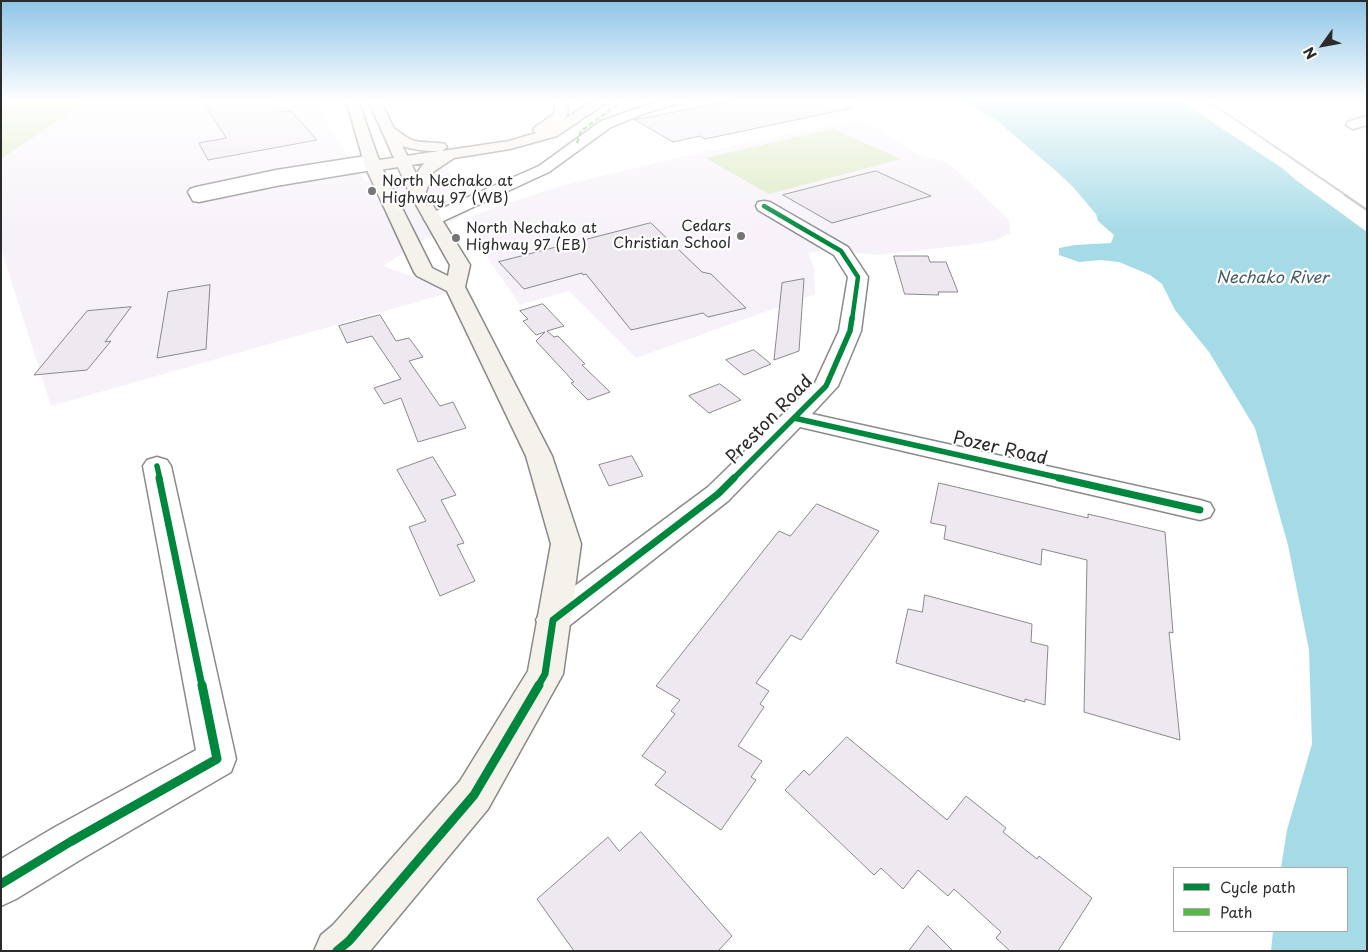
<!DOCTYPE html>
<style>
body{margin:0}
#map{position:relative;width:1368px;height:952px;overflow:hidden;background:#fff;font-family:"Playpen Sans",sans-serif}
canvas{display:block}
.frame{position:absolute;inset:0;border:2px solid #2b2b2b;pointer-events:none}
.legend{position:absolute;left:1173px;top:867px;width:175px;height:65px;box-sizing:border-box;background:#fff;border:1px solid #aaa;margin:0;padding:6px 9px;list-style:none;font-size:15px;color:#2b2b2b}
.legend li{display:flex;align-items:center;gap:10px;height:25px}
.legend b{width:25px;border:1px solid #aaa}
.north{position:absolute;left:1298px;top:20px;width:50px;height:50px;-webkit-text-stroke:4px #fff;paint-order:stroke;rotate:238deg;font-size:14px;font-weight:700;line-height:20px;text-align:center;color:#2b2b2b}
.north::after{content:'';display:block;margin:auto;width:18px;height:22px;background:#2b2b2b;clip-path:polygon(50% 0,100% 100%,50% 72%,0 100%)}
</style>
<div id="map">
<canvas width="1368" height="952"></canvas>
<div class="frame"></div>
<ul class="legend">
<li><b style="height:6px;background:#00873e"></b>Cycle path</li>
<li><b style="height:6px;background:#58b947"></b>Path</li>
</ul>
<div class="north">N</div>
</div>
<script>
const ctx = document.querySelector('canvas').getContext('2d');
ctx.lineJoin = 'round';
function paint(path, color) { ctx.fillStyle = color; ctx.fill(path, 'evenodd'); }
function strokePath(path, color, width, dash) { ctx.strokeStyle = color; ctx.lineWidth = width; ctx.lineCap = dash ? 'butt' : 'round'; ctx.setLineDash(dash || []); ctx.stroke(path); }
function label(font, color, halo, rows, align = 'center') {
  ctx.font = font + ' "Playpen Sans",sans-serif'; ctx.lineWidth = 4.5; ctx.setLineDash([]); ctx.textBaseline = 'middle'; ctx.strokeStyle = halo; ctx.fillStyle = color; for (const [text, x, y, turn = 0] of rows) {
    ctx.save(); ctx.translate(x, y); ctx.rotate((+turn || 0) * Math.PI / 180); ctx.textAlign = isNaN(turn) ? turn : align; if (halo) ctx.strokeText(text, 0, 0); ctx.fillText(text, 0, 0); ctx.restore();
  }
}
paint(new Path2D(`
 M89 100H319V111L365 181 447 167 470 210 383 266 455 291 51 406 1 249V159Z
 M853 121 870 124 918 155 948 162 1009 220 1010 233 997 240 975 244 878 255 825 250 808 253 814 268 815 294 636 358 569 291 520 305 489 260 471 216 557 187 685 156Z`), '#f7f2f9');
paint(new Path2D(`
 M1 100H89L1 159Z
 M833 129 901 159 769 194 705 158Z`), '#dbe9c1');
paint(new Path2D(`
 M959 100H1179L1282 168 1296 180 1367 232V951H1271L1273 931H1347V868H1281L1287 830 1312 744 1309 650 1288 545 1255 428 1209 352 1175 310 1162 284 1150 275 1119 262 1101 260 1079 262 1059 255V248L1075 245 1111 243 1114 235 1098 221 1096 214 1073 187 1056 171 1001 124 974 106Z`), '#a5dbe6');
const building = new Path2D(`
 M202 100H271L281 112 291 111 317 140 208 160 199 143 226 138Z
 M736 100H851L852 108 705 139 700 136 673 142 635 120Z
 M876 171 931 196 832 223 783 195Z
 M651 223 702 272 711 274 746 308 708 317 703 313 631 330 586 274 583 275 582 273 524 289 499 262Z
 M894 256H928L930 262H946L958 292H938L939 295 905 294Z
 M804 279 799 351 774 360 782 283Z
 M210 285 206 349 157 358 168 292Z
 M543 304 564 326 547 331 554 337 558 336 585 364 582 365 610 392 588 400 571 383 574 382 536 341 545 332 536 335 523 321 528 319 520 311Z
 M131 307 105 342 111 341 87 370 34 375 87 311Z
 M380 315 396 341 409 338 423 357 409 361 440 406 453 402 466 428 418 442 401 398 384 404 374 388 401 379 372 336 347 343 339 326Z
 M754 350 771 364 744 375 726 360Z
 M720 384 741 400 709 413 689 396Z
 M632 456 643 476 609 486 599 465Z
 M433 457 456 495 441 500 464 543 457 545 475 581 440 596 409 527 426 521 397 470Z
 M939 483 1088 518V514L1165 532 1173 633 1169 632 1180 740 1084 712 1087 560 1042 549 1041 565 944 539 946 526 931 523Z
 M817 504 879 531 801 640 791 635 756 683 769 691 760 704 764 707 738 746 762 761 751 777 756 780 721 830 655 785 666 772 642 756 675 714 671 711 680 700 656 686 779 531 790 536Z
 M925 595 1032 624 1031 642 1048 646 1045 705 1025 699V702L896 663 908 609 922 612Z
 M847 737 947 820 966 796 1006 828 1003 832 1037 859 1039 856 1092 898 1058 951H1010L996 938 1001 932 954 889 948 896 918 870 903 889 881 868 874 875 785 790 804 770 809 775Z
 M641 832 732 936 718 951H574L537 899 608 837 619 851Z
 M928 926 953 951H909Z`);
paint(building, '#eee8f0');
strokePath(building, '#8a8a8a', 1);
const minor = new Path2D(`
 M661 100H681L680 103 646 113 611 127 549 172 439 223 433 224 427 223 424 219 427 215 539 166 601 121Z
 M1367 116V125L1353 129 1346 125 1348 122Z
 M372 155 377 157 380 160 378 163 381 166 378 169 276 186 199 202 193 201 188 192 190 189 196 187 276 170Z
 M764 201 770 202 848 247 868 277 861 331 838 386 812 414 1200 500 1210 503 1214 510 1210 517 1200 520 800 427 728 501 565 629 553 633 541 629 536 620 541 611 708 487 815 383 839 331 848 277 834 255 758 210 756 206 758 202Z
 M157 457 167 460 171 466 236 759 231 772 85 857 16 899 1 906V859L55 827 196 750 143 466 147 460Z`);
const major = new Path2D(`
 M346 100H358L381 166 432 268 448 276 450 265 410 194 368 100H380L426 194 470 265 465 287 552 456 581 544 563 674 488 809 370 951H314L321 935 333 925 460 781 528 671 551 544 526 456 447 291 417 276 414 272 365 166Z`);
const highway = new Path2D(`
 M551 100H565L568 104 567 116 563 120 595 100H610L557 136 510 149 454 158 433 172 424 197H412L410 194 416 174 424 163 373 171 368 169 365 166 368 163 373 161 439 151C417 151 399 149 383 133L381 130 383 127C395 124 401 136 412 140 423 144 434 141 445 144L447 147 442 151 509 141 536 133 533 130 535 127 554 114 555 105Z`);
strokePath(minor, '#8a8a8a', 3);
strokePath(major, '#8a8a8a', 3);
strokePath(highway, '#8a8a8a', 3);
paint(minor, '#fff');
paint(major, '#f5f1eb');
paint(highway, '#f5f1eb');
strokePath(new Path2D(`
 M1203 100 1223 111 1347 196`), '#c2c2c2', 2);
strokePath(new Path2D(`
 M1345 195 1367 210`), '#c2c2c2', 2.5);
strokePath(new Path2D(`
 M577 143 581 131 624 100`), '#58b947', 2.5, [5, 2.5]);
strokePath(new Path2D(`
 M764 206 841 251 858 277 852 320`), '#00873e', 4.5);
strokePath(new Path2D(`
 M794 418 1065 479
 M157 466 160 479
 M733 479 826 386 850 331 852 318`), '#00873e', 5.5);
strokePath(new Path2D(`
 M159 478 202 686
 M1059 478 1200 510
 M538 686 545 674 553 620 718 494 734 478`), '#00873e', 7);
strokePath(new Path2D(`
 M1 884 70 842 217 759 202 685
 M337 951 349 941 474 795 539 685`), '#00873e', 9);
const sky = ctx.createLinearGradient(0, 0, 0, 233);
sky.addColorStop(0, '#8dc4e7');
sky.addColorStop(0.43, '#fff');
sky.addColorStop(1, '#ffffff00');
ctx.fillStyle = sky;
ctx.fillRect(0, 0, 1368, 233);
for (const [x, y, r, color] of [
 [372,191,5,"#757575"],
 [741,236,5,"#757575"],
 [456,238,5,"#757575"]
]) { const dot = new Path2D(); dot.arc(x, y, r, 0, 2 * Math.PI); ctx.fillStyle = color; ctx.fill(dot); strokePath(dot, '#fff', 2); }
label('15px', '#2b2b2b', '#fff', [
 ["North Nechako at",382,182],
 ["Highway 97 (WB)",382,199],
 ["Cedars",731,227,"right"],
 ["Christian School",731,244,"right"],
 ["North Nechako at",466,229],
 ["Highway 97 (EB)",466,246]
], 'left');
label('italic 16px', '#445b60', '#fff', [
 ["Nechako River",1272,279]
]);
label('18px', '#2b2b2b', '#fff', [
 ["Preston Road",770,420,-46],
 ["Pozer Road",1000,449,13]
]);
</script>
